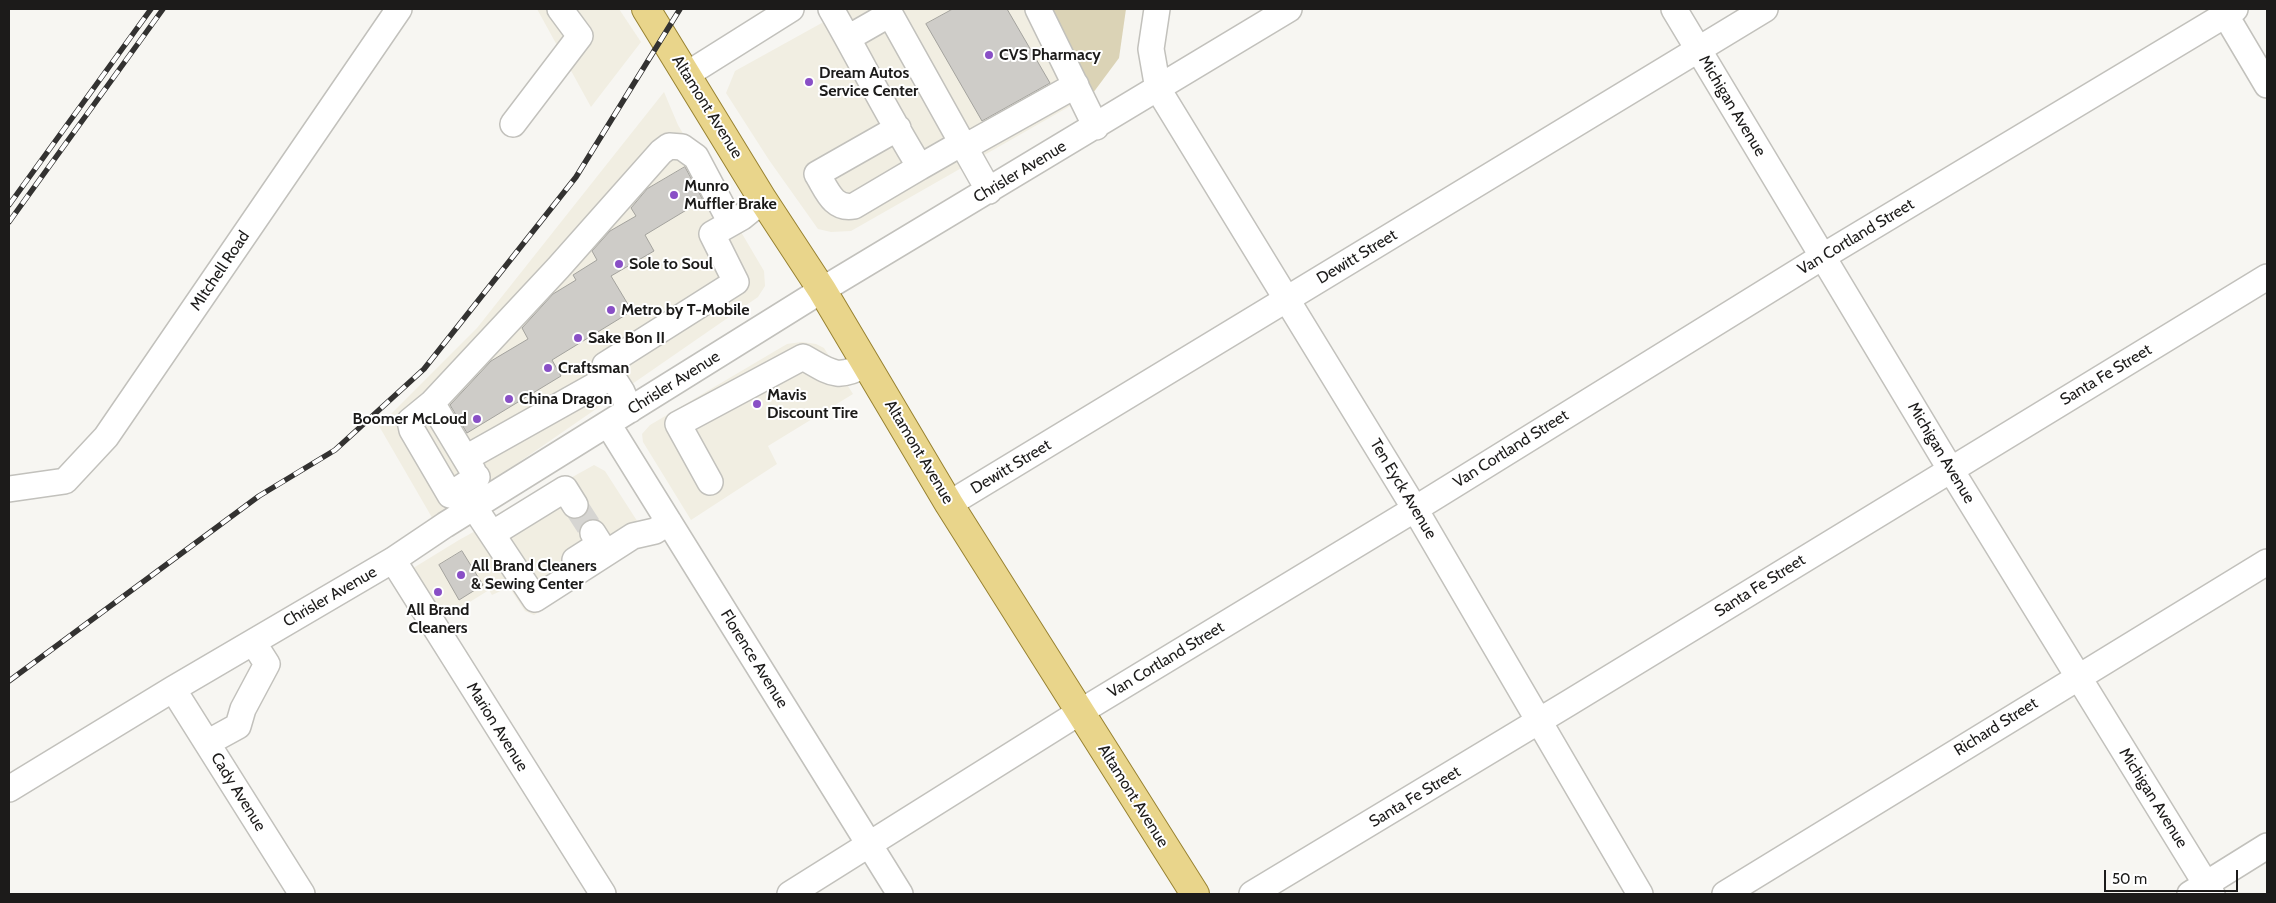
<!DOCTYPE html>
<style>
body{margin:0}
#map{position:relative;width:2276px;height:903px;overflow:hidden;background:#f7f6f2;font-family:Cabin,sans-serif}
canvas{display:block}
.frame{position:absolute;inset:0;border:10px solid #1c1b1a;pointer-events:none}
.scale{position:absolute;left:2104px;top:870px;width:134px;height:22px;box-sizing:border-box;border:2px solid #1c1b1a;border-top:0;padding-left:6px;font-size:15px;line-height:18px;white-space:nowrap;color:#1c1b1a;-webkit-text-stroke:4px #fff;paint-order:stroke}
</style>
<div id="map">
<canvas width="2276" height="903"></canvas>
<div class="frame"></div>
<div class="scale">50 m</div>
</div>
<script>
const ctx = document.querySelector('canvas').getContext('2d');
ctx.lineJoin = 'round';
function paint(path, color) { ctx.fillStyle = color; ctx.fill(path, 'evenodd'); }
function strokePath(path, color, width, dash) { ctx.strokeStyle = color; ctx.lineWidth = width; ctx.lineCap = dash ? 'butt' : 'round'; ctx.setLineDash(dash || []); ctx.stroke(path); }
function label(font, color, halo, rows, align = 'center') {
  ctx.font = font + ' Cabin,sans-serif'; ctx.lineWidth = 4; ctx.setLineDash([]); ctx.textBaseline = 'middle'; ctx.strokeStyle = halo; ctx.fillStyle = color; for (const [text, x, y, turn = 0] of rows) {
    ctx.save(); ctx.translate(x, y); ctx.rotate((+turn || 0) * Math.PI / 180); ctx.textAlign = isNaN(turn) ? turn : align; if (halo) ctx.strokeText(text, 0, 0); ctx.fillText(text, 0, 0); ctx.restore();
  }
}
paint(new Path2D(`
 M537 9H619L641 42 591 107Z
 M847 9H1049L1093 93 851 231 831 232 818 229 769 160 726 93 735 71Z
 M664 92 678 125 764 271 765 286 758 297 434 521 379 426 477 328Z
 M802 342 816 344 824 348 853 394 768 446 777 464 691 520 643 442 642 434 650 425 787 344Z
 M594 465 605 471 650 541 534 615 525 611 509 587 492 595 489 590 441 620 410 570 459 540Z`), '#f1eee2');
paint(new Path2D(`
 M1049 9H1126L1119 58 1093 93Z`), '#dbd3b6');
const building = new Path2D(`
 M953 9H1007L1050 83 982 121 926 24Z
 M685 167 703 200 645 235 654 251 611 276 632 311 552 360 561 376 467 433 450 405 491 361 528 339 522 328 553 294 576 280 573 275 597 260 592 251 610 231 636 216 631 208 647 189Z
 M462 551 483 585 459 600 439 565Z`);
paint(building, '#ceccc8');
strokePath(building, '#a4a39e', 1);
strokePath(new Path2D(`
 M575 505 593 533`), '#d6d5d2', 25, [25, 12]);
const minor = new Path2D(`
 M831 9C861 61 888 116 920 167L962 143 890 14 848 38
 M1038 9 1096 127
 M1157 9 1151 49 1158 89 1415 509 1640 894
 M1674 9 1943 457 2212 894
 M2222 9 2267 85
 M686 75 791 9
 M513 124 580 36 560 9
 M898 128 817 174C827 190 833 210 854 206L920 167
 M962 143 989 191
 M965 147 1076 85
 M432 403 473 471
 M630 410 622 392 605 365 736 282 712 234 742 217 763 200
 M608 424 900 894
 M466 458 612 376
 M477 477 450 495 412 430 410 421 432 403 558 268 661 152 669 146 682 147 696 157 731 223
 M710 482 678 424 803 357C830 372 837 381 866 364
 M9 489 65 481 106 437 399 9
 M949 504 1765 9
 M474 507 535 599 633 536 655 531 669 522
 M492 534 565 489 575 505
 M393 560 603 894
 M575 560 600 544 593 533
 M173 689 302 894
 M207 743 238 726 243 709 267 664 253 642
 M9 789 173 689 393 560 445 525 822 290 1289 9
 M790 894 1080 712 1415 509 1822 257 2235 9
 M1252 894C1592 691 1929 482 2267 277
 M1725 894 2267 562
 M2190 894 2267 846`);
const major = new Path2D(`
 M646 9 763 200 822 290 949 504 1195 894`);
strokePath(minor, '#c2c1bc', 28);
strokePath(major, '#988231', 30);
strokePath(minor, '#fff', 25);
strokePath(major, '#e9d58b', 28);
const rail = new Path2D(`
 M9 205 151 9
 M9 222 163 9
 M9 681 259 496 335 450 424 369 576 177 680 9`);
strokePath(rail, '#333231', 5.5);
strokePath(rail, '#fff', 4, [11]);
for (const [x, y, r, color] of [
 [989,55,5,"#894fc6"],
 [809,82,5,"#894fc6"],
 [674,195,5,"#894fc6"],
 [619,264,5,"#894fc6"],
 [611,310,5,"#894fc6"],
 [578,338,5,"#894fc6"],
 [548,368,5,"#894fc6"],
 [509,399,5,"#894fc6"],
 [757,404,5,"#894fc6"],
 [477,419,5,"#894fc6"],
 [461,575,5,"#894fc6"],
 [438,592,5,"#894fc6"]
]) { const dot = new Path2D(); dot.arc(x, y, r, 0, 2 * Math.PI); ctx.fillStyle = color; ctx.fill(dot); strokePath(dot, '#fff', 2); }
label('bold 16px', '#1c1b1a', '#fff', [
 ["CVS Pharmacy",999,55],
 ["Dream Autos",819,73],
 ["Service Center",819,91],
 ["Munro",684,186],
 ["Muffler Brake",684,204],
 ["Sole to Soul",629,264],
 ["Metro by T-Mobile",621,310],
 ["Sake Bon II",588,338],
 ["Craftsman",558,368],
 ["Mavis",767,395],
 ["Discount Tire",767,413],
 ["China Dragon",519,399],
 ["Boomer McLoud",467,419,"right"],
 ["All Brand Cleaners",471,566],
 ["& Sewing Center",471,584],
 ["All Brand",438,610,"center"],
 ["Cleaners",438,628,"center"]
], 'left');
label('16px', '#1c1b1a', '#fff', [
 ["Michigan Avenue",1732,106,59],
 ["Altamont Avenue",707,107,58],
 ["Chrisler Avenue",1020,172,-31],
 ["Van Cortland Street",1856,237,-31],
 ["Dewitt Street",1357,257,-31],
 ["MItchell Road",220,271,-56],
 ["Santa Fe Street",2106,375,-31],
 ["Chrisler Avenue",674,383,-32],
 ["Van Cortland Street",1511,449,-32],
 ["Altamont Avenue",919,452,59],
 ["Michigan Avenue",1941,453,59],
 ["Dewitt Street",1011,467,-31],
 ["Ten Eyck Avenue",1403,489,59],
 ["Santa Fe Street",1760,586,-32],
 ["Chrisler Avenue",330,597,-30],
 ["Florence Avenue",754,659,58],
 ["Van Cortland Street",1166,660,-31],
 ["Marion Avenue",497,727,58],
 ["Richard Street",1996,727,-32],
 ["Cady Avenue",238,792,58],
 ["Altamont Avenue",1133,796,58],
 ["Santa Fe Street",1415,797,-31],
 ["Michigan Avenue",2153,798,58]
]);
</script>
